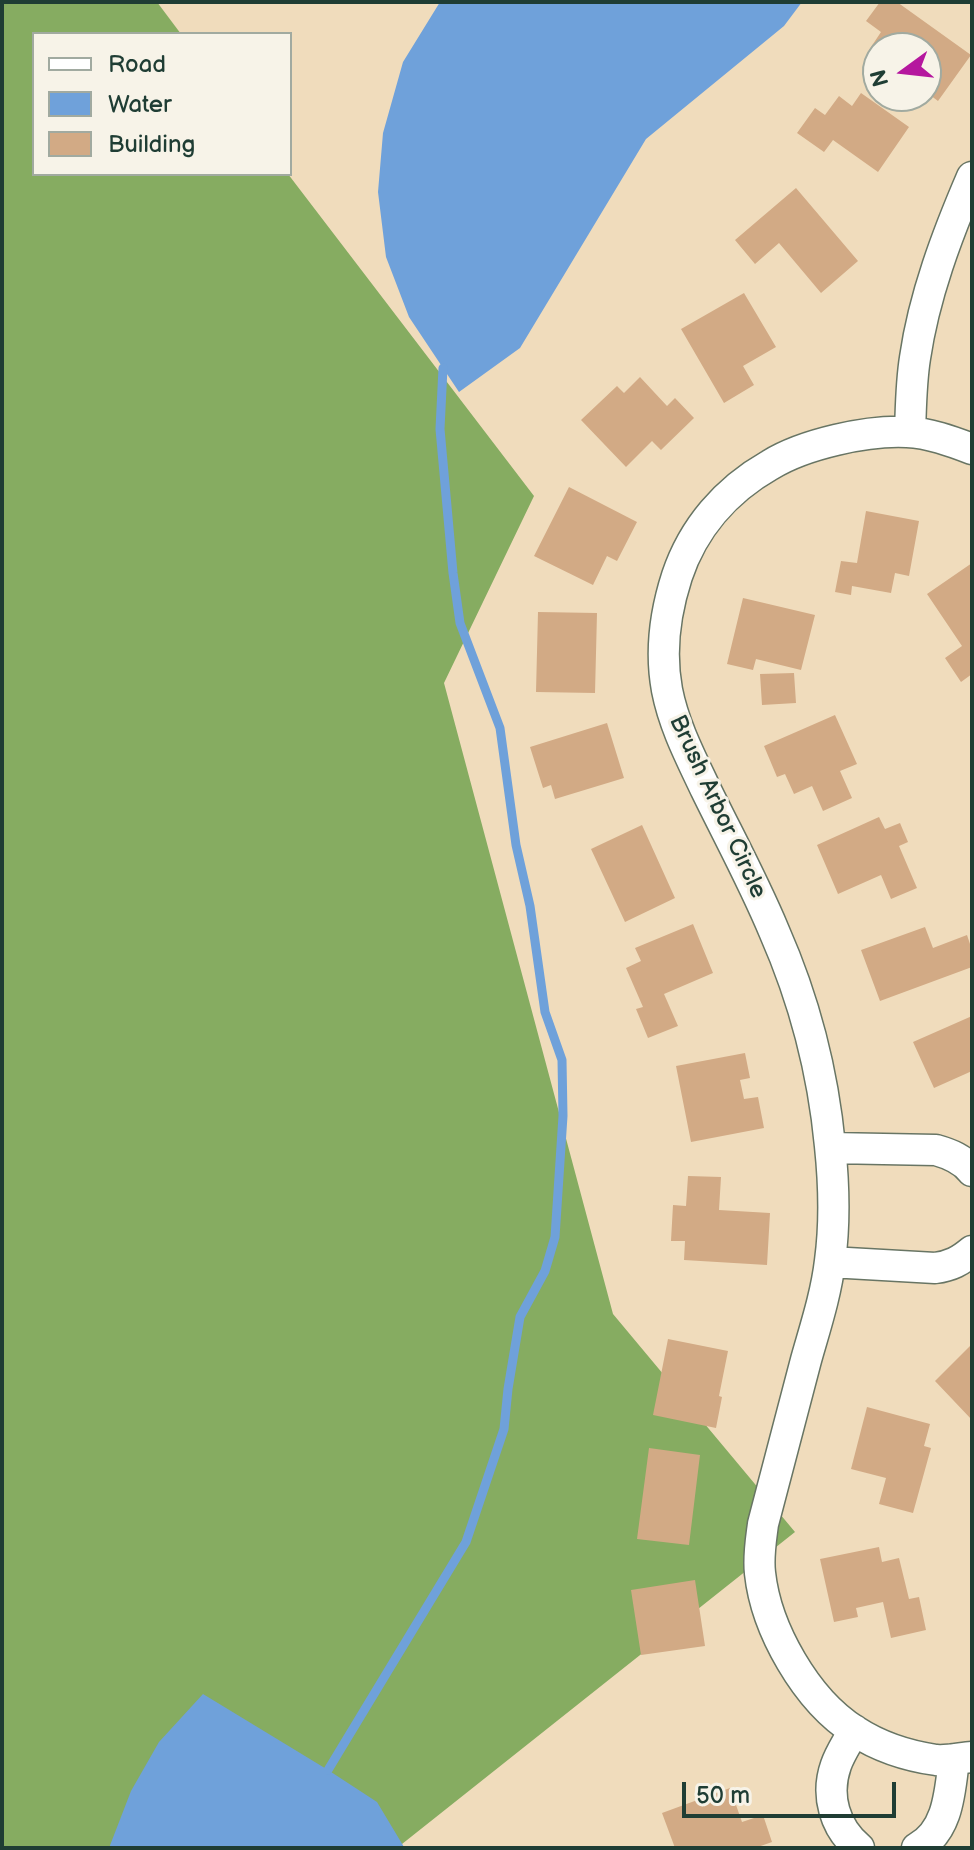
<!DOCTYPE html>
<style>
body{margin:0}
#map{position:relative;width:974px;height:1850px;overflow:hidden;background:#f0dcbc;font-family:"Balsamiq Sans",sans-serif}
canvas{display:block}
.frame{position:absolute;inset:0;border:4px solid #1f3d34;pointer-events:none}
.legend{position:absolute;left:32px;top:32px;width:260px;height:144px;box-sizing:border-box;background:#f7f3e8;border:2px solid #a1aaa0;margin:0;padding:10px 14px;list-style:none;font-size:24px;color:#1f3d34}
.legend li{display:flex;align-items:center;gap:16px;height:40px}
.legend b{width:40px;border:2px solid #a1aaa0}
.north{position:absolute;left:862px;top:32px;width:80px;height:80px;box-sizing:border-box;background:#f7f3e8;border:2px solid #a1aaa0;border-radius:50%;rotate:255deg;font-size:22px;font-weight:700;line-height:32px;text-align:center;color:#1f3d34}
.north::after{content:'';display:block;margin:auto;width:28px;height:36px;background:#b5179e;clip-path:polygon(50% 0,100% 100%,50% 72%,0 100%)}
.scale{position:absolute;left:682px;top:1782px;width:214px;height:36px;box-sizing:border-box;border:4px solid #1f3d34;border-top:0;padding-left:10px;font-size:24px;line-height:28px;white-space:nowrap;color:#1f3d34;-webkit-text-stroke:6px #f7f3e8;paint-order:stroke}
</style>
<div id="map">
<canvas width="974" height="1850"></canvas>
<div class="frame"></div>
<ul class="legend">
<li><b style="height:10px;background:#fff"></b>Road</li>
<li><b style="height:22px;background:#6fa1da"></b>Water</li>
<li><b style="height:22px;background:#d2aa85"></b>Building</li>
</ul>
<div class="north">N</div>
<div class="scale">50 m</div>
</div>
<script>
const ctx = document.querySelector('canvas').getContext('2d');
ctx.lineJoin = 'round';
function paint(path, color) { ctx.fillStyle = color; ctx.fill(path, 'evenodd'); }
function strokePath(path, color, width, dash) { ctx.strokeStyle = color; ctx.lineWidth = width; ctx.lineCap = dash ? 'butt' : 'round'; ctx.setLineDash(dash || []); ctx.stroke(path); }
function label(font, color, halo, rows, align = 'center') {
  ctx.font = font + ' "Balsamiq Sans",sans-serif'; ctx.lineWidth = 6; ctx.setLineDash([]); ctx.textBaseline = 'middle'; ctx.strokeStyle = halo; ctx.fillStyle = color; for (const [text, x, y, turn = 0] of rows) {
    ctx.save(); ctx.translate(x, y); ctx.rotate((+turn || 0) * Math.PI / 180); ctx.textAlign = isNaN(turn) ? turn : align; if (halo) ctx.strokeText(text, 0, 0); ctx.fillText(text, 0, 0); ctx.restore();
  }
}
paint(new Path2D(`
 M2 2H157L181 34H34V174H288L534 496 444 683 613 1314 795 1532 397 1848H2Z`), '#86ac61');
paint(new Path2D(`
 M440 2H802L784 26 646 139 520 348 459 392 409 317 386 257 378 192 383 133 403 62Z
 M203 1694 328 1770 377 1802 404 1847 109 1848 131 1791 159 1742Z`), '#6fa1da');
strokePath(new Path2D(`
 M328 1770 466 1542 504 1429 508 1389 520 1317 545 1271 555 1237 563 1116 562 1060 545 1012 530 906 516 845 500 728 460 623 453 573 440 429 443 368`), '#6fa1da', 9);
paint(new Path2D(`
 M880 2H897L971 55 938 101 926 92V48H878V57L869 50 881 32 866 21Z
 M861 93 909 127 878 172 833 140 824 152 797 133 815 108 825 115 839 96 852 106Z
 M796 188 858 261 821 293 779 243 755 264 735 240Z
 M744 293 776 347 743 366 754 385 724 403 681 329Z
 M640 377 667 406 675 398 694 418 661 450 652 441 626 467 581 420 617 386 624 393Z
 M569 487 637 522 617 561 607 556 593 585 534 556Z
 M866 511 919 521 909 576 895 573 891 593 852 586 851 595 835 592 841 561 857 563Z
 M972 563V640L971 641 972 674 961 682 945 658 962 646 927 594Z
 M743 598 815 615 801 670 756 659 753 670 727 664Z
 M538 612 597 613 595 693 536 692Z
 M794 673 796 703 762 705 760 674Z
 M835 715 857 764 840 771 852 798 823 811 812 786 794 794 785 774 777 777 764 746Z
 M607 723 624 778 555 799 551 785 543 788 530 747Z
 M879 817 885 829 900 823 908 842 899 846 917 888 891 899 881 875 838 894 817 845Z
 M642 825 675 898 625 922 591 849Z
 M693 924 713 973 664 994 678 1026 648 1038 636 1009 643 1007 626 968 641 961 635 948Z
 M925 927 933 948 967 935 972 950V967L880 1001 861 950Z
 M972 1016V1071L934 1088 913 1042Z
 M745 1053 750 1078 740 1080 744 1099 758 1097 764 1128 691 1142 676 1066Z
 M688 1176 721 1177 719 1210 770 1213 767 1265 684 1260 685 1241H671L673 1205 686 1206Z
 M668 1339 728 1351 719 1396 722 1397 716 1428 653 1415Z
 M972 1344V1420L935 1381Z
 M867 1407 930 1424 924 1446 931 1448 913 1513 879 1504 886 1478 851 1469Z
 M649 1448 700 1455 689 1545 637 1539Z
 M879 1547 882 1562 899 1558 909 1599 919 1597 926 1630 891 1638 883 1602 856 1608 858 1617 834 1622 820 1559Z
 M695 1580 705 1646 641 1655 631 1590Z
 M730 1788 742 1822 763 1815 772 1842 755 1848H675L662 1813Z`), '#d2aa85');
const minor = new Path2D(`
 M910 432C911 407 911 383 915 358 924 296 947 235 972 177
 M972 449C951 441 929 433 907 432 867 430 804 444 770 465 726 490 693 528 677 576 665 613 660 652 667 690 674 726 691 758 706 790 729 837 754 883 774 931 804 999 823 1072 830 1146 834 1184 835 1224 830 1261 826 1295 815 1328 806 1360 792 1415 777 1469 763 1524 761 1540 758 1556 760 1573 766 1629 806 1700 855 1731 878 1746 908 1756 936 1760 947 1761 960 1758 972 1757
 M831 1148 936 1150C950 1154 963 1159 972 1171
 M830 1262 935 1268C951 1266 960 1261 972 1251
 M854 1730C848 1742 840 1753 836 1765 825 1796 835 1828 859 1848
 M917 1848C949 1831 950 1790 954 1759`);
strokePath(minor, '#687564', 33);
strokePath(minor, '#fff', 30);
label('24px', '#1f3d34', '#f7f3e8', [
 ["Brush Arbor Circle",717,807,65]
]);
</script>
